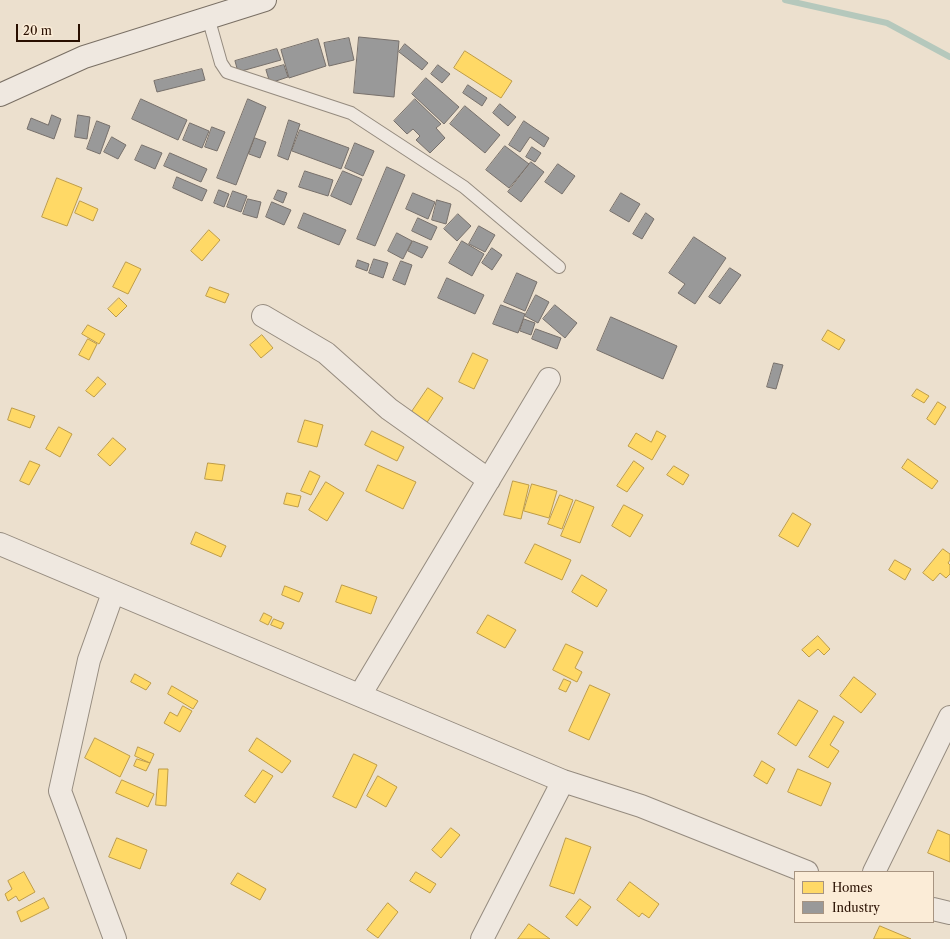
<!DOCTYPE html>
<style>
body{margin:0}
#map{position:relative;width:950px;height:939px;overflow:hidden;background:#ece0ce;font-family:"Libre Caslon Text",serif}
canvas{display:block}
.legend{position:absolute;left:794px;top:871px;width:140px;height:52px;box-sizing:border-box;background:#fbecd7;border:1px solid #a79481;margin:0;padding:5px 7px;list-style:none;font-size:12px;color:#280f00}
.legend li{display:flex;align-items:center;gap:8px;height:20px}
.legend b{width:20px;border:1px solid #a79481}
.scale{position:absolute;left:16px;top:24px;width:64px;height:18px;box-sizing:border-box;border:2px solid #280f00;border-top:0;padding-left:5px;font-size:12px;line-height:14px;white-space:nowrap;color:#280f00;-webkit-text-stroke:3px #fbecd7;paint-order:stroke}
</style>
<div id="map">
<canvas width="950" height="939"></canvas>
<ul class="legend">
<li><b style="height:11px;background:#ffd966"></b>Homes</li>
<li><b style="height:11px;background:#999"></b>Industry</li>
</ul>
<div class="scale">20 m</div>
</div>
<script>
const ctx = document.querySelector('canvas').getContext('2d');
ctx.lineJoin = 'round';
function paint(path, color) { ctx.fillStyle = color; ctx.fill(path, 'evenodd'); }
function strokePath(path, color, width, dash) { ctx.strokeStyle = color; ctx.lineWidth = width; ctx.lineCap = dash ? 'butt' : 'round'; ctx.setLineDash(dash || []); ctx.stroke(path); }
const homes = new Path2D(`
 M465 51 512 81 501 98 454 68Z
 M57 178 82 188 67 226 42 217Z
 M80 201 98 209 93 221 75 213Z
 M209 230 220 240 202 261 191 251Z
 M126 262 141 269 128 294 113 287Z
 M210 287 229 294 225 303 206 296Z
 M119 298 127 306 116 317 108 309Z
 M88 325 105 334 99 344 82 334Z
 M828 330 845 340 839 350 822 340Z
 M262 335 273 348 261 358 250 345Z
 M88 339 97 344 89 360 79 355Z
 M473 353 488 360 474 389 459 382Z
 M98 377 106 384 94 397 86 391Z
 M428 388 443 398 424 427 409 416Z
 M917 389 929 396 924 403 912 396Z
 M938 402 946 407 935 425 927 419Z
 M12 408 35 416 30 428 8 420Z
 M305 420 323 425 317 447 298 442Z
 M59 427 72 434 60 457 46 449Z
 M372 431 404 447 397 461 365 445Z
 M657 431 666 436 652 460 628 446 636 433 651 442Z
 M113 438 126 449 110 466 98 455Z
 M908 459 938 481 932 489 902 468Z
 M30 461 40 465 29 485 20 481Z
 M634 461 644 468 627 492 617 486Z
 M208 463 225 465 222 481 205 479Z
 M378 465 416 482 403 509 366 491Z
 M674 466 689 475 683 485 667 475Z
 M310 471 320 476 311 495 301 491Z
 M513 481 529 485 521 519 504 515Z
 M326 482 344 493 327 521 309 510Z
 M532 484 557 491 549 518 524 511Z
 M287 493 301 496 298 507 284 504Z
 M560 495 573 500 562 529 548 524Z
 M576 500 594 507 580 543 561 536Z
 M624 505 643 515 630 537 612 526Z
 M793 513 811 524 798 547 779 536Z
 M196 532 226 546 221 557 191 544Z
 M535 544 571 560 562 580 525 563Z
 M943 549 950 554V560L948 563 950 565V574L946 578 940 573 933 581 923 573Z
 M895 560 911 569 905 580 889 570Z
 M582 575 607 590 597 607 572 592Z
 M342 585 377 597 371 614 336 602Z
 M285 586 303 593 299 602 282 595Z
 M264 613 272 617 268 625 260 621Z
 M488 615 516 630 505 648 477 633Z
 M274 619 284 623 281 629 271 625Z
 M818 636 830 649 824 655 818 649 809 657 802 650Z
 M566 644 583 652 575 668 582 672 577 682 553 670Z
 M135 674 151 683 146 690 131 682Z
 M854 677 876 694 861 713 840 696Z
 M564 679 571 682 566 692 559 689Z
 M590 685 610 694 589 740 569 731Z
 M172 686 198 701 193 709 168 694Z
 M799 700 818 711 796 746 778 734Z
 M183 706 192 711 180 732 164 723 170 712 177 716Z
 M834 716 844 722 830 745 839 751 828 768 809 757Z
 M95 738 130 756 120 777 85 758Z
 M257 738 291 761 282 773 249 751Z
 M138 747 154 754 150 763 135 756Z
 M354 754 377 765 356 808 333 797Z
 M137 759 150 763 146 771 134 766Z
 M762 761 775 769 767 784 754 776Z
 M159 769H168L166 806 156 805Z
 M798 769 831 783 821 806 788 792Z
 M263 770 273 776 255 803 245 796Z
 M378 776 397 787 386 807 367 796Z
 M122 780 154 794 148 807 116 793Z
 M451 828 460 835 441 858 432 850Z
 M938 830 950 835V862L928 853Z
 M117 838 147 850 140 869 109 857Z
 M566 838 591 847 574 894 550 886Z
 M24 872 35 892 19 901 16 896 8 901 5 894 12 889 8 881Z
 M416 872 436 884 430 893 410 881Z
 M238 873 266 889 260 900 231 884Z
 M630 882 659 904 649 918 642 913 639 917 617 900Z
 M44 898 49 908 21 922 17 912Z
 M580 899 591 907 577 926 566 917Z
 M388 903 398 912 378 938 367 930Z
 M529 924 550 939H518Z
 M880 926 911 939H874Z`);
paint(homes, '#ffd966');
strokePath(homes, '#be9c47', 1);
const industry = new Path2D(`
 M359 37 399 41 394 97 354 93Z
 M349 38 354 60 329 66 324 43Z
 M318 39 326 66 289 78 281 50Z
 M405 44 428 63 422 70 399 52Z
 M277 49 281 60 238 72 235 61Z
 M284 65 288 77 270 83 266 70Z
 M438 65 450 74 442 83 431 74Z
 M202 69 205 80 157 92 154 81Z
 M426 78 459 107 444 124 412 94Z
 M468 85 487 98 482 106 463 93Z
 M141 99 187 120 178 140 132 119Z
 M248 99 266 107 236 185 217 178Z
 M415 99 441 124 436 128 445 138 430 153 416 140 420 136 413 129 407 134 394 121Z
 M500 104 516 117 508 126 493 113Z
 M465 106 500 135 485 153 450 124Z
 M52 115 61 119 54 139 27 129 31 118 48 125Z
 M78 115 90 117 87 139 75 137Z
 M289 120 300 124 288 160 278 156Z
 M97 121 110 126 100 154 87 149Z
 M524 121 549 138 544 147 530 137 520 152 509 145Z
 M190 123 209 131 202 148 183 140Z
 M212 127 225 132 217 151 205 147Z
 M300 130 349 148 341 169 292 151Z
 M112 137 126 145 118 159 104 152Z
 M255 138 266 142 260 158 249 154Z
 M355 143 374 151 363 176 345 168Z
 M142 145 162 153 155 169 135 160Z
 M505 146 529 164 509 188 486 170Z
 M532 147 541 153 535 162 526 157Z
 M170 153 207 169 201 182 164 166Z
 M531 162 544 172 521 202 508 192Z
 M558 164 575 176 562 194 545 182Z
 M387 167 405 175 375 246 357 239Z
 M305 171 333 180 328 196 299 187Z
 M343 171 362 179 351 205 331 196Z
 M177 177 207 190 202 201 173 188Z
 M219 190 229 194 224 207 214 203Z
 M278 190 287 193 283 203 274 199Z
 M233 191 247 196 241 212 227 207Z
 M413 193 435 202 428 219 406 209Z
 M621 193 640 204 629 222 610 211Z
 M248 199 261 202 257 218 243 214Z
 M437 200 451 204 446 224 432 220Z
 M272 202 291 210 284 225 266 217Z
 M304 213 346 230 339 245 298 228Z
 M646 213 654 219 642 239 633 234Z
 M458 214 471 226 457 241 444 229Z
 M418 218 437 227 431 240 412 231Z
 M479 226 495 235 485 252 469 244Z
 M397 233 412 241 403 259 388 251Z
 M694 237 726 258 695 304 678 293 685 284 669 273Z
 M413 241 428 247 422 258 408 251Z
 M462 241 484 254 472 276 449 263Z
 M492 248 502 255 492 270 482 263Z
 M374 259 388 263 383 278 369 273Z
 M358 260 369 264 367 271 356 267Z
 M401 261 412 265 405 285 393 280Z
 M730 268 741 275 720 304 709 297Z
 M517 273 537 282 525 311 504 302Z
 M447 278 484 295 475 314 438 298Z
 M536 295 549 302 538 323 525 316Z
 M501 305 525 314 518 333 493 324Z
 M555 305 577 323 565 338 543 319Z
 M611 317 677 346 663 379 597 350Z
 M524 319 535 323 531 335 520 331Z
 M536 329 561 338 557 349 532 339Z
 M774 363 783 365 776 389 767 387Z`);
paint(industry, '#999');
strokePath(industry, '#77706b', 1);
strokePath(new Path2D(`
 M785 0 887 23 950 57`), '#b5c8bc', 6);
const lane = new Path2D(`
 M208 17 221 63 227 72 351 113 464 187 559 267`);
const street = new Path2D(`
 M263 316 326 353 389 409 489 480
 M0 544 563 781 641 806 807 872
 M113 593 89 660 60 791 115 939
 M360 695 549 379
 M874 872 950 717
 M933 909 950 913
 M482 939 563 781`);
const secondary = new Path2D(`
 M0 95 84 57 265 0`);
strokePath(lane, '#958b7f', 14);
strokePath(street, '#958b7f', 24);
strokePath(secondary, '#796f64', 24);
strokePath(lane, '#efe8e0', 12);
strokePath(street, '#efe8e0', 22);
strokePath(secondary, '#efe8e0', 22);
</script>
